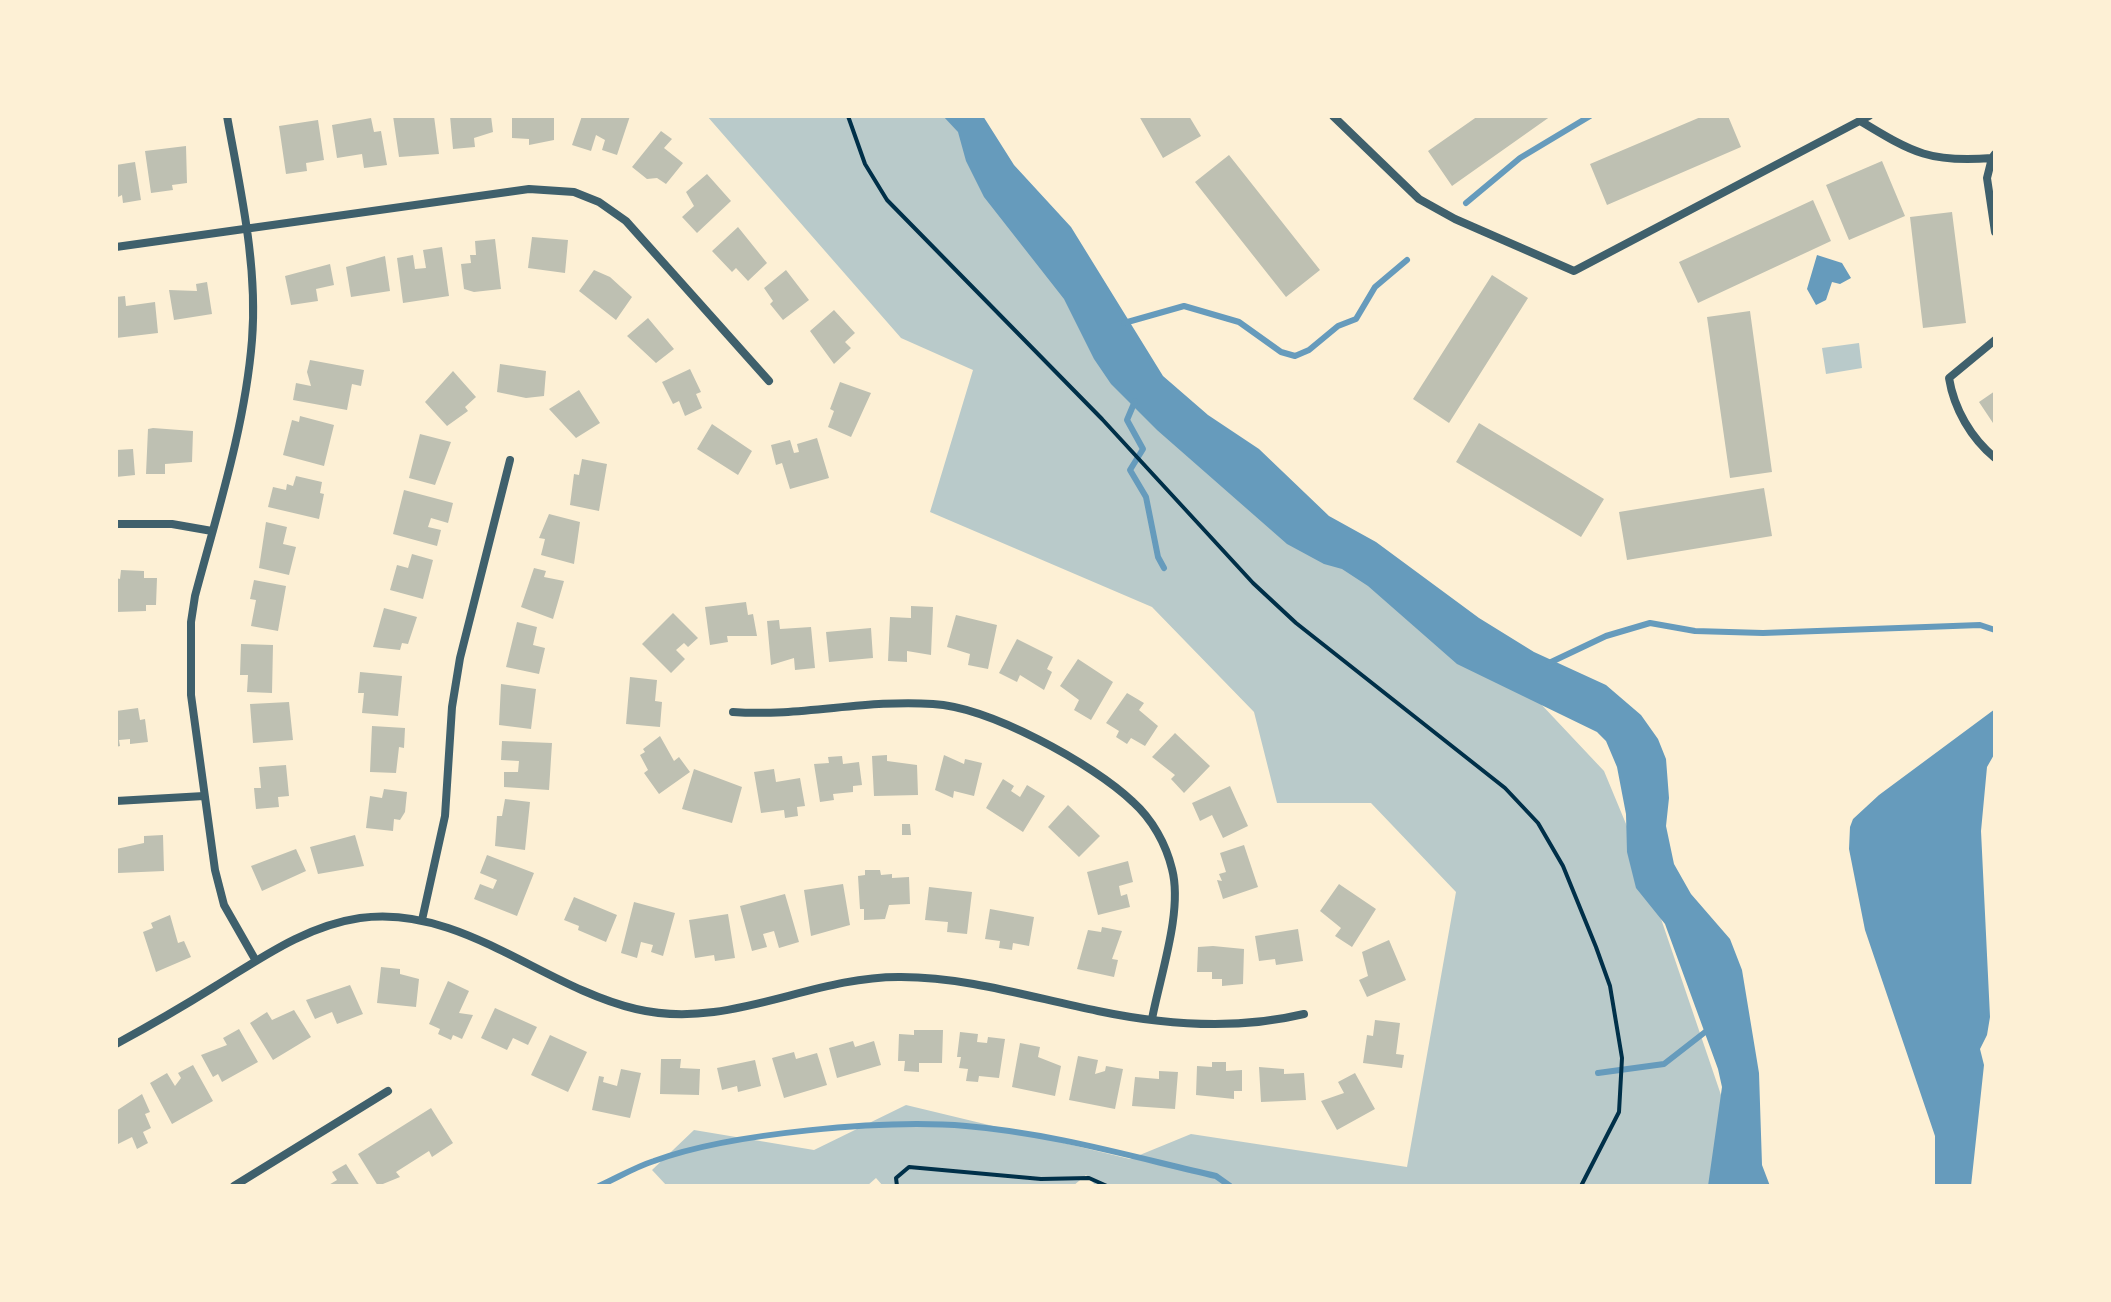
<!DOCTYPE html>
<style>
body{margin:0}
#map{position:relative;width:2111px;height:1302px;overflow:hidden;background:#fdf0d5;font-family:"Fira Sans",sans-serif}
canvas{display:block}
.frame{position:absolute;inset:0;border:118px solid #fdf0d5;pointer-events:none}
</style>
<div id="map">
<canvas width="2111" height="1302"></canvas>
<div class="frame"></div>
</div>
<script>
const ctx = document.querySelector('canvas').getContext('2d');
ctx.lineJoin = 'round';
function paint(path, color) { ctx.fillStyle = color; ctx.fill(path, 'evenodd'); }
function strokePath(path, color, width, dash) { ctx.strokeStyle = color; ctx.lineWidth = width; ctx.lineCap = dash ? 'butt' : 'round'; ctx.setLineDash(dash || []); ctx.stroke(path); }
paint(new Path2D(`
 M707 116H965L1136 388 1490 650 1604 771 1641 860 1752 1186H1096L1086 1175 1073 1186H883L876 1178 867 1186H667L652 1170 694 1130 814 1150 906 1105 1130 1159 1191 1134 1407 1167 1456 892 1371 803H1277L1254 712 1152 607 930 512 973 370 901 338Z
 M1859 343 1862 368 1826 374 1822 348Z`), '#b9caca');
paint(new Path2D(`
 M943 116H983L1014 165 1071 227 1163 376 1208 415 1259 449 1329 516 1376 542 1479 618 1534 652 1606 685 1641 715 1658 739 1666 759 1669 798 1666 826 1674 864 1691 894 1730 939 1742 970 1759 1073 1762 1165 1770 1186H1708L1722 1087 1718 1069 1665 924 1636 888 1627 852 1626 814 1617 767 1606 741 1597 732 1457 664 1368 586 1342 569 1324 564 1287 544 1157 430 1111 384 1094 359 1064 299 984 197 966 161 958 132Z
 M1817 255 1842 263 1851 278 1840 284 1832 282 1826 300 1816 305 1807 289Z
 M1995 709V753L1987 767 1981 831 1990 1017 1987 1035 1980 1049 1984 1065 1971 1186H1935V1136L1865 930 1849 849 1850 827 1853 819 1879 795Z`), '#669bbc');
strokePath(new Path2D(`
 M1466 203 1520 158 1590 116
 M1124 323 1184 306 1239 322 1281 352 1295 356 1309 350 1338 326 1356 319 1375 287 1407 260
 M1135 401 1127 420 1143 449 1130 470 1146 497 1158 557 1164 568
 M1549 663 1606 636 1650 623 1695 631 1763 633 1980 625 1995 630
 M1598 1073 1664 1064 1709 1029
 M599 1186C617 1178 635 1167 654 1161 729 1133 886 1119 966 1126 1051 1133 1133 1157 1216 1176L1230 1186`), '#669bbc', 6);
paint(new Path2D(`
 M393 116H434L439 154 399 157Z
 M450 116H491L493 132 474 138 475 147 453 149Z
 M512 116H554V140L529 145V139L512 138Z
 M582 116H630L617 155 602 150 605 140 596 135 591 151 572 145Z
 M1139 116H1189L1201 136 1163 158Z
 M1478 116H1551L1452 186 1428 151Z
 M1703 116H1728L1741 147 1607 205 1590 164Z
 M371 118 374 132 381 131 387 165 364 168 362 154 337 158 332 125Z
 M318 120 324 160 306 163 307 171 286 174 279 126Z
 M661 131 672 139 664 148 683 163 666 184 657 178 647 179 632 167Z
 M186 146 187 183 172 185 173 190 151 193 145 151Z
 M1229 155 1320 270 1286 297 1195 182Z
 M1882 161 1905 216 1849 240 1826 185Z
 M135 162 141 200 123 203 122 195 116 198V165Z
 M707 174 731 201 697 233 682 217 694 206 686 192Z
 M1813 200 1831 241 1698 303 1679 262Z
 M1952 212 1966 323 1923 328 1910 217Z
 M738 227 767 263 748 281 736 268 732 272 712 251Z
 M532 237 568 240 565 273 528 268Z
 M495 239 501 289 474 292 464 289 461 264 471 263 470 255H476L475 241Z
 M442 247 449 296 403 303 397 258 413 255 415 269 426 268 423 250Z
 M385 256 390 291 351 297 346 267Z
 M330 264 334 285 316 289 318 301 291 305 285 276Z
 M594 270 610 277 632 297 616 320 579 291Z
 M786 270 809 300 783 320 770 304 773 301 764 288Z
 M1492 275 1528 298 1449 423 1413 399Z
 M207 282 212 314 174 320 169 290 197 291 196 284Z
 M125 296 126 306 155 302 158 333 116 338V297Z
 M834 310 855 333 845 342 851 348 834 364 810 331Z
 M1750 311 1772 472 1730 478 1707 317Z
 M648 318 674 349 656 363 627 336Z
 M310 360 364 370 361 386 352 384 347 410 293 400 296 383 311 386 307 372Z
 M500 364 546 371 544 396 526 398 497 392Z
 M690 369 701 392 696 394 702 408 685 416 679 401 673 404 662 382Z
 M453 371 476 397 465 407 468 411 447 426 425 402Z
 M840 382 871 393 851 437 828 427 834 411 830 409Z
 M579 390 600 423 576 438 549 409Z
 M1995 391V426L1979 402Z
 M300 416 334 425 324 466 283 455 292 420 299 422Z
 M1479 423 1604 499 1581 537 1456 462Z
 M712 424 752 451 738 475 697 449Z
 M153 428 193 431 192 462 165 464V474H146L148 429Z
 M420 434 451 442 435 485 409 478Z
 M817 438 829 478 790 489 782 463 776 465 771 445 790 440 794 453 799 452 797 444Z
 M133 449 135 475 116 477V450Z
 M582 459 607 464 599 511 570 505 574 474 579 475Z
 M296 476 322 482 320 493 324 494 319 519 268 507 273 487 286 490 287 484 293 486Z
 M1764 488 1772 536 1627 560 1619 512Z
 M404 490 453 503 448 523 431 518 428 527 441 530 437 546 393 534Z
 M549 514 580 522 574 564 541 555 545 539 539 538Z
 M266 522 287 527 283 544 296 547 289 575 259 568Z
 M412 554 433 560 423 599 390 590 397 565 408 568Z
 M534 568 546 571 544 577 564 581 553 619 521 607Z
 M121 570 144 571V578H157L156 605H146V611L116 612V578L120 579Z
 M254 580 286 586 278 631 251 626 256 600 250 599Z
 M746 602 748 615 753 614 757 636H727L728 642 710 645 705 607Z
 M911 606 933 607 931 655 907 651V662L888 661 890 617 911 618Z
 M384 608 417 617 408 644 402 643 400 650 373 647Z
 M673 613 698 638 688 647 684 643 676 650 685 659 671 673 642 644Z
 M956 615 997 625 988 669 968 665 970 654 947 647Z
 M779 620 780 629 811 627 815 668 795 670 794 658 771 665 767 621Z
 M517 622 537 627 533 645 545 648 539 674 506 667Z
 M871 628 873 658 829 662 826 632Z
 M1017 639 1053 657 1047 669 1052 672 1044 690 1020 675 1017 682 999 673Z
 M241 644 273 645 272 693 247 692 248 675H240Z
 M1078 659 1113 682 1091 720 1074 710 1079 700 1060 686Z
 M360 672 402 676 398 716 362 713 364 693H358Z
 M630 677 657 680 655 701 662 702 660 727 626 724Z
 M501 684 536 689 531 729 499 725Z
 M1127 693 1144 703 1139 710 1158 726 1145 746 1131 738 1127 744 1116 737 1119 731 1106 723Z
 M289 702 293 740 253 743 250 704Z
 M138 708 140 720 145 719 148 742 130 744V739L119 740 120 746 116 747V711Z
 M372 726 405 728 404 748 399 747 396 773 370 772Z
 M1175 733 1210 766 1184 793 1171 779 1175 775 1152 757Z
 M660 736 674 761 679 757 690 772 659 794 644 773 648 770 640 755 645 752 643 749Z
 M502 741 552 743 549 790 504 787V772H518L519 761 501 760Z
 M887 755V761L917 765 918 795 874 796 872 756Z
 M944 755 964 764 965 759 982 763 974 796 954 791 953 798 935 790Z
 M842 756 843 764 859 762 862 785 853 786V792L833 794 834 800 820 802 814 764 829 763 828 757Z
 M286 765 289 796 278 797 279 807 256 809 254 788H261L259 767Z
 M694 769 742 787 732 823 682 809Z
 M774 769 776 782 800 778 805 806 797 807 798 816 785 818 784 810 761 813 754 772Z
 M1003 779 1014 786 1011 791 1020 797 1027 785 1045 796 1023 832 986 808Z
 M1230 786 1248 826 1223 838 1212 815 1200 821 1192 803Z
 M384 789 407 792 405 812 400 820 394 819 393 831 366 828 370 796 382 798Z
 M505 799 530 802 525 850 495 846 497 816H502Z
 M1068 805 1100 836 1079 857 1048 827Z
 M902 824H910L911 835H902Z
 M163 835 164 871 118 873 116 849 144 843V836Z
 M355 835 364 866 318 874 310 847Z
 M1244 845 1258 887 1223 899 1217 880 1222 881 1219 874 1226 872 1220 853Z
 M296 849 306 871 262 891 251 866Z
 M487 855 534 873 517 916 474 899 480 884 493 889 497 880 480 873Z
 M1128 861 1133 882 1119 886 1121 896 1127 894 1130 907 1098 915 1087 872Z
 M865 870H880L881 875 892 874V878L909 877 910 904 889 905 885 919 864 920V909H860L858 876 865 875Z
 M843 884 850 925 811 936 804 890Z
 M1339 884 1376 909 1352 947 1335 936 1341 928 1320 911Z
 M929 887 972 892 967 934 947 932 948 922 925 920Z
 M785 894 799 942 779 948 774 931 763 934 767 947 752 951 740 906Z
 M574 897 617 915 606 942 578 930 579 926 564 920Z
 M634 902 675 913 663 956 651 952 653 945 641 942 637 958 621 953Z
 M990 909 1034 917 1029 946 1013 943 1012 950 999 948 1000 941 985 939Z
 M728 914 735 958 715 961 714 955 695 958 689 920Z
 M170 915 178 943 184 941 191 957 156 972 143 932 153 928 151 923Z
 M1102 927 1122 931 1112 959 1118 960 1114 977 1077 969 1088 930 1101 932Z
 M1298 929 1303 961 1276 965 1275 959 1259 961 1255 936Z
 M1389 940 1406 980 1367 997 1359 980 1368 976 1362 952Z
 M1213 946 1244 949 1243 984 1222 986V979H1212V972H1197L1198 947Z
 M381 967 400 969V974L419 979 416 1007 377 1003Z
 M448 981 469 991 459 1013 473 1015 462 1039 453 1035 451 1040 438 1034 440 1029 429 1024Z
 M350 985 363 1014 337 1024 332 1012 315 1019 306 1000Z
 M495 1008 537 1027 528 1045 513 1038 507 1050 481 1038Z
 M294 1010 311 1037 273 1060 250 1023 267 1012 272 1020Z
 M1375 1020 1400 1023 1396 1054 1404 1055 1402 1068 1363 1063 1367 1035 1373 1036Z
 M239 1029 258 1062 222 1082 218 1074 213 1077 201 1055 227 1045 223 1038Z
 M914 1030H943L942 1063H919V1072L904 1071 905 1061H898L899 1034 914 1035Z
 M960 1032 978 1034 977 1042 987 1043 988 1037 1005 1039 999 1078 979 1076 978 1082 966 1081 968 1069 959 1068 961 1057H957Z
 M550 1035 587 1052 568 1092 531 1075Z
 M853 1041 855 1047 874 1041 881 1065 837 1078 829 1048Z
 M1020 1043 1040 1047 1038 1057 1061 1066 1055 1096 1012 1087Z
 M794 1052 796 1059 817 1053 827 1085 784 1098 772 1058Z
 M1078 1056 1098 1060 1095 1074 1105 1071 1106 1066 1123 1069 1115 1109 1069 1100Z
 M661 1059H681L680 1068 700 1069 699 1095 660 1094Z
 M755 1060 761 1086 738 1092 737 1086 722 1090 717 1068Z
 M1212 1062H1226V1071L1242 1070V1091H1234V1099L1196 1095 1197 1066 1212 1067Z
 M193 1065 213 1101 172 1124 150 1083 167 1073 175 1086 181 1078 178 1073Z
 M1259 1067 1284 1069V1074L1304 1073 1306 1100 1261 1102Z
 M621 1069 641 1073 630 1118 592 1110 599 1076 604 1077 603 1082 617 1086Z
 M1159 1071 1178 1072 1175 1109 1132 1106 1135 1077 1159 1079Z
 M1355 1073 1375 1109 1337 1130 1321 1101 1344 1093 1338 1082Z
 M142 1094 150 1112 145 1114 151 1128 143 1132 148 1143 137 1149 132 1137 116 1145V1111Z
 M431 1108 453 1143 432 1157 429 1151 396 1172 400 1177 378 1186 358 1154Z
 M346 1164 360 1186H327L337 1180 332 1172Z`), '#bec0b2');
strokePath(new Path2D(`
 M848 116 865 164 887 200 1102 419 1253 583 1296 623 1505 788 1538 823 1563 866 1596 947 1610 986 1622 1058 1619 1112 1581 1186
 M897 1186 896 1178 909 1167 1041 1179 1089 1178 1107 1186`), '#003049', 4);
strokePath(new Path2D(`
 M227 116C240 189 258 265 252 340 245 427 217 513 195 596L191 622V695L215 870 224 905 256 961
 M1333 116 1419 199 1455 219 1574 271 1869 116
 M1862 122C1913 153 1931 163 1992 158L1995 154
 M1992 158 1987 178 1995 232
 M116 247 529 189 574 192 599 202 626 221 769 381
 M1995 340 1949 378C1954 409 1971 438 1995 458
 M116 524H172L212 531
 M733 712C801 717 866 699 933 704 989 707 1092 763 1133 802 1152 819 1166 844 1172 869 1183 911 1160 976 1152 1019
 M116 801 204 796
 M422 920 445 816 452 707 460 658 510 460
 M116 1044C149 1026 182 1007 214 987 260 959 305 926 360 918 461 904 542 987 636 1009 729 1031 809 976 901 977 968 977 1033 998 1098 1011 1165 1025 1238 1030 1304 1014
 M234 1186 388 1091`), '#3f606c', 8);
</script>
